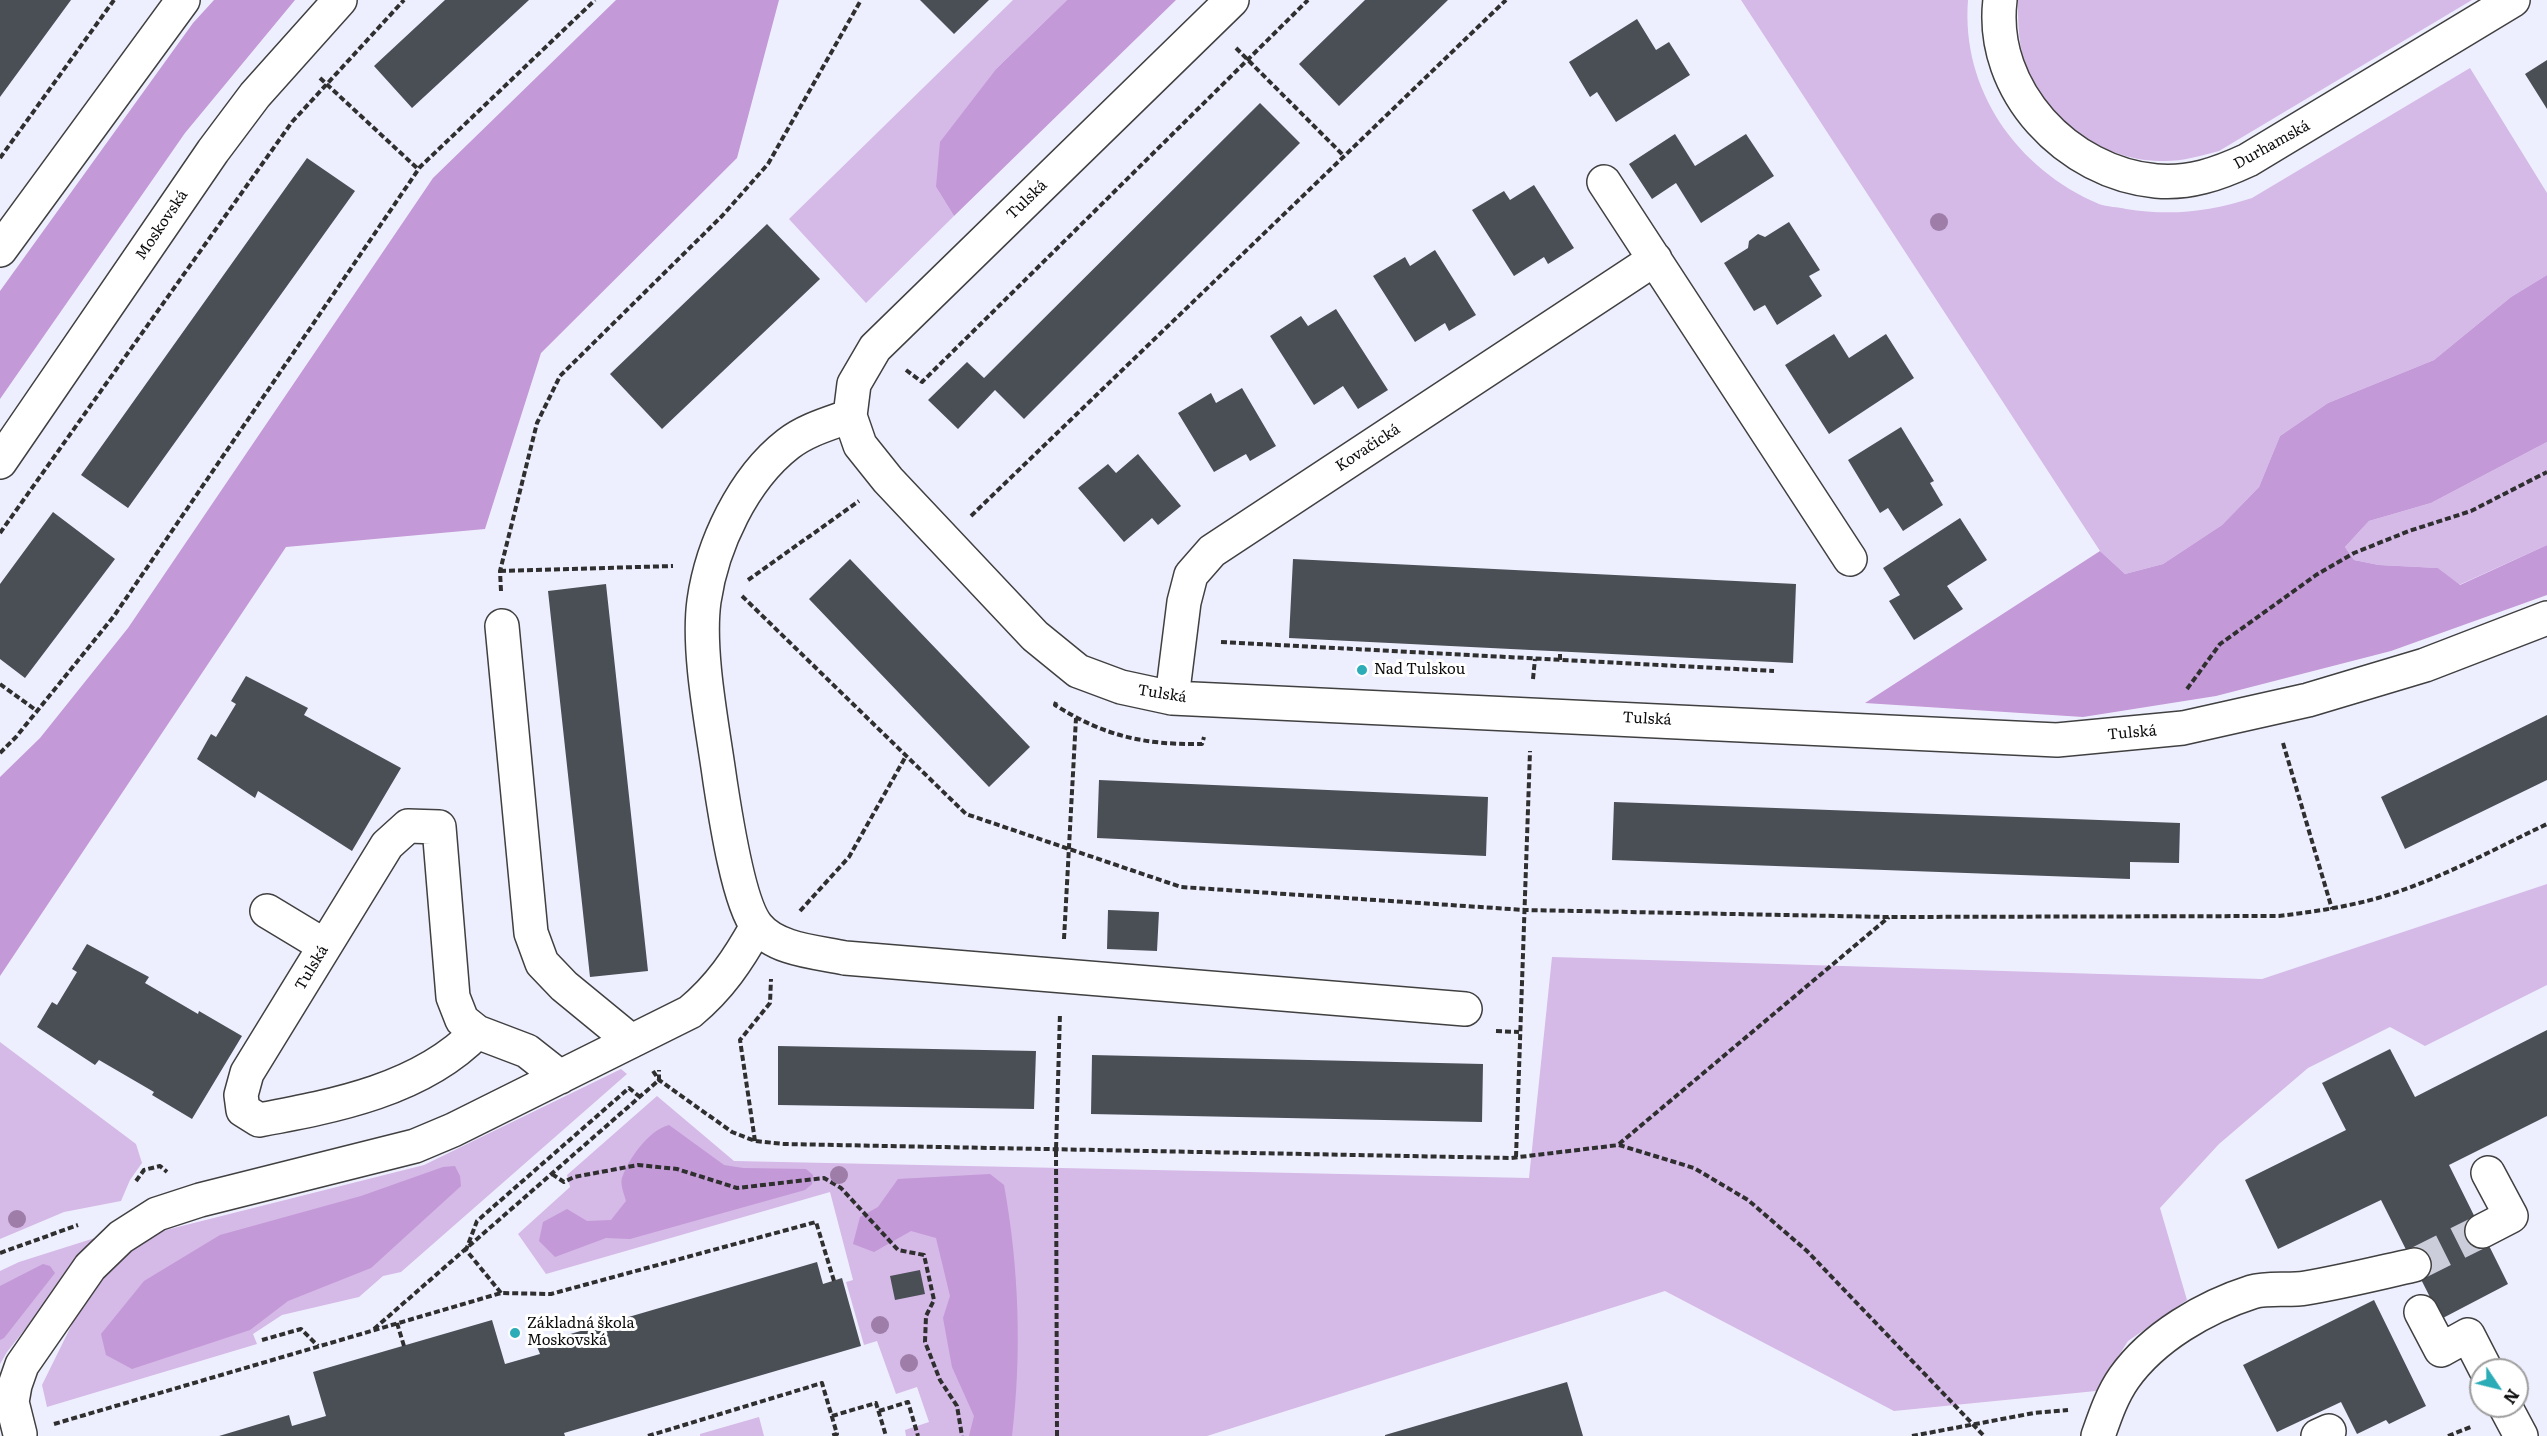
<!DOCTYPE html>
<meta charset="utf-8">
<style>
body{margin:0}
#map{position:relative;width:2547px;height:1436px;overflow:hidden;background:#eeeffe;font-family:Literata,serif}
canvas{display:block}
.north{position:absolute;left:2469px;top:1358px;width:60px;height:60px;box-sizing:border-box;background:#fff;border:2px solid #9e9e9e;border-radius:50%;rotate:125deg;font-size:16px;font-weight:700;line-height:24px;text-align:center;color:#0d0d0d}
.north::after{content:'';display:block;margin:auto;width:21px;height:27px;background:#2bacb7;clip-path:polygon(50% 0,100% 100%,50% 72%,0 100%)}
</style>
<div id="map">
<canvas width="2547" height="1436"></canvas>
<div class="north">N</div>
</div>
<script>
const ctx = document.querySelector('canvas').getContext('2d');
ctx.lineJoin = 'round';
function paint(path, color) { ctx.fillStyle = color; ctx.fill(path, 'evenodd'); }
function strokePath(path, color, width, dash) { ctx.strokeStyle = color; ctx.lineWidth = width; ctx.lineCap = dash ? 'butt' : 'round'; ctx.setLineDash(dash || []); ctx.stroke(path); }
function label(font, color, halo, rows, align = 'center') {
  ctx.font = font + ' Literata,serif'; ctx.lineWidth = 6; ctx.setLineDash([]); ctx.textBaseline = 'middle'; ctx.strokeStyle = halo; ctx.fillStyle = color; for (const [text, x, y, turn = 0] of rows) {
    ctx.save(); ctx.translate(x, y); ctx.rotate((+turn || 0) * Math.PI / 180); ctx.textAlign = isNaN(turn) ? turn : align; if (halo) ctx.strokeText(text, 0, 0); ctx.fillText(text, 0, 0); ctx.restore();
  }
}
paint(new Path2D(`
 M1013 0H1067L997 68 936 187 954 216 866 303 789 219Z
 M1741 0H1968C1961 90 2017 169 2099 204 2107 207 2118 207 2126 209 2170 216 2209 212 2252 198L2470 68 2547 193V275L2511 297 2434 360 2328 403 2280 436 2259 487 2222 525 2163 564 2125 574 2100 551Z
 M2018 0H2472L2219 151C2200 156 2180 162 2160 161 2099 160 2044 117 2024 60 2018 40 2018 20 2018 0Z
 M2547 442V545L2459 585 2438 568 2379 565 2354 560 2345 547 2369 521 2431 503Z
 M2547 884V985L2425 1046 2390 1027 2308 1068 2219 1144 2160 1208 2187 1300 2128 1341 2096 1391 1894 1411 1665 1291 1207 1436H906L905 1430 929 1422 917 1387 896 1394 877 1341 864 1345 846 1282 853 1280 830 1192 546 1274 518 1234 570 1187 567 1175 657 1096 734 1161 1529 1178 1552 957 2262 979Z
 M0 1042 136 1144 142 1163 130 1180 121 1201 64 1212 0 1239Z
 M621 1069 627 1074 401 1272 383 1276 359 1297 282 1315 253 1334 257 1344 47 1407 42 1385 77 1314 106 1273 142 1240 162 1231 424 1165Z
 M98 1237 7 1352 0 1364V1271L19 1262Z
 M759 1417 764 1436H700V1434Z`), '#d5b9e7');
paint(new Path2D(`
 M214 0H295L185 133 0 399V291L193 23Z
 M616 0H779L737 158 541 353 485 529 286 547 0 976V777L40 738 128 628 433 178Z
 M1067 0H1176L954 216 936 187 940 142 997 68Z
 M2547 275V442L2431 503 2369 521 2345 547 2354 560 2379 565 2438 568 2460 585 2547 545V595L2391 651 2216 696 2083 717 1865 703 2100 551 2125 574 2163 564 2222 525 2259 487 2280 436 2328 403 2434 360 2511 297Z
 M669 1125 724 1165 743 1168 806 1169 813 1175 812 1184 805 1190 630 1239 606 1238 555 1257 539 1241 543 1222 567 1209 587 1221 611 1220 626 1201C624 1194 620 1184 622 1178 629 1158 649 1130 669 1125Z
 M455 1166 460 1176 461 1186 371 1268 288 1301 250 1330 132 1369 106 1355 101 1334 144 1281 220 1235 361 1196 443 1167Z
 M990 1174 1004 1185C1019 1267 1022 1354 1012 1436H969L974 1416 952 1367 943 1318 950 1296 936 1238 911 1231 874 1252 853 1244 860 1217 878 1207 898 1179Z
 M43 1264 50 1266 55 1273 4 1338 0 1340V1286Z`), '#c399d7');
paint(new Path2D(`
 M0 0H71L0 97Z
 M445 0H529L412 108 374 66Z
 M920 0H989L954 34Z
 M1365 0H1448L1339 106 1299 64Z
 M1637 19 1656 50 1669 42 1690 75 1616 122 1597 92 1590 97 1569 62Z
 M2547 60V109L2525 74Z
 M1260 103 1300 143 1024 419 995 390 958 429 928 400 967 362 984 378Z
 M1675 134 1695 166 1746 134 1774 176 1701 223 1676 183 1652 199 1629 164Z
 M307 158 355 191 128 508 81 475Z
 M1534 185 1574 248 1548 264 1544 257 1514 276 1472 210 1504 191 1510 200Z
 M1789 222 1820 270 1809 276 1822 296 1777 325 1765 305 1754 311 1724 263 1748 248 1749 241 1758 234 1765 237Z
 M767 224 820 279 662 429 610 374Z
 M1435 250 1476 315 1449 331 1445 323 1415 342 1373 276 1405 257 1410 266Z
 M1336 309 1388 390 1358 409 1343 386 1314 405 1270 336 1301 316 1308 326Z
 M1834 334 1849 358 1886 334 1914 378 1829 434 1785 365Z
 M1242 388 1276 446 1250 461 1246 454 1214 472 1178 413 1211 393 1216 403Z
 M1901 427 1934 481 1930 483 1943 505 1903 531 1888 508 1880 513 1848 460Z
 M1138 454 1181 506 1158 525 1152 518 1124 542 1078 488 1108 464 1116 473Z
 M53 512 115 559 25 678 0 659V584Z
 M1960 518 1987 560 1947 586 1963 609 1914 640 1889 601 1900 595 1883 568Z
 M850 559 1030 747 989 787 809 599Z
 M1293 559 1796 584 1793 663 1289 638Z
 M606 584 648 971 590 977 548 591Z
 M246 676 308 708 304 715 401 768 352 851 258 791 255 798 197 759 211 734 216 737 236 704 231 701Z
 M2547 715V780L2405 849 2381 797Z
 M1099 780 1488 797 1486 856 1097 838Z
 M1614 802 2180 823 2179 863 2130 862V879L1612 860Z
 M1108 910 1159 912 1157 951 1107 949Z
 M87 944 149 977 145 983 198 1014 199 1011 242 1036 192 1119 152 1095 154 1092 99 1060 95 1065 37 1027 52 1002 57 1005 77 972 72 969Z
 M2547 1030V1116L2449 1165 2508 1284 2441 1319 2381 1200 2278 1249 2245 1180 2346 1130 2322 1083 2390 1049 2415 1097Z
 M778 1046 1036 1051 1034 1109 778 1105Z
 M1092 1055 1483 1064 1482 1122 1091 1114Z
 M817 1262 823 1284 842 1278 861 1346 564 1433 565 1436H219L289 1415 292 1426 326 1416 313 1372 492 1320 505 1364 540 1354 536 1344Z
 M920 1270 925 1294 895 1300 890 1276Z
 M2374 1300 2426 1406 2389 1424 2386 1420 2357 1434 2341 1402 2277 1432 2243 1365Z
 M1567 1382 1583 1436H1385V1435Z`), '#4a4f55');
strokePath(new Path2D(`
 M2414 1265 2482 1231`), '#cccdda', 33, [33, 16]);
const minor = new Path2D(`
 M1232 0 875 348 854 384 850 416 860 445 888 480 1035 636 1078 671 1121 687 1172 698 2057 740 2183 728 2308 700 2425 665 2547 618
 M2000 0C1989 91 2068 173 2156 181 2189 184 2218 174 2248 160L2513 0
 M1604 182 1850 559
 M0 250 183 0
 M850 416C828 424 806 430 788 444 743 479 712 545 704 601 697 652 713 729 720 781 725 813 738 902 757 926 776 950 817 952 845 958L1465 1009
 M0 462 213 151 255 95 340 0
 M502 626 531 933 542 963 564 986 631 1041
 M1172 698 1184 602 1191 575 1212 551 1655 259
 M267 911 325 946
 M477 1032C421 1090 334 1106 259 1120L243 1110 241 1095 247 1073 387 845 408 826 439 827 453 997 462 1020 477 1032 527 1051 560 1077
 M2482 1231 2511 1216 2488 1173
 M2421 1312 2441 1350 2468 1335 2486 1370
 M2505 1406 2521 1436
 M20 1434 12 1402 15 1385 22 1365 90 1267 121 1237 157 1214 200 1200 415 1146 453 1130 690 1012C720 987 738 960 757 926
 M2098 1436C2105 1416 2112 1395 2124 1378 2153 1337 2205 1307 2252 1292 2268 1287 2289 1291 2306 1288 2342 1282 2378 1273 2414 1265
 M2318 1436 2329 1431`);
strokePath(minor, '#404040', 36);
strokePath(new Path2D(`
 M1236 48 1344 156
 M320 78 418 169
 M0 158 114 0
 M906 370 922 382 1308 0
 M971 516 1506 0
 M0 533 292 122 404 0
 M500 571 673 566
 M748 580 859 501
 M501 591 500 571 537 423 560 376 722 216 768 164 861 0
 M742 596 966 814 1181 887 1525 910 1889 917 2279 916C2312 912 2346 907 2378 898 2437 881 2492 850 2547 824
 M1221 642 1774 671
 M1560 660V651
 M1533 679 1535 659
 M0 684 37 711
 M2187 689 2220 644 2316 575 2354 553 2409 531 2471 511 2547 472
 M1056 702 1055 705C1104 736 1144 745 1202 744L1204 737
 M2283 743 2332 909
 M0 753 16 737 114 616 420 167 595 0
 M800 911 849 857 906 756
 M1064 939 1076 718
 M1496 1031 1519 1032
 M653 1071 659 1080 732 1132 755 1141 784 1144 1511 1158 1619 1145 1694 1168 1748 1200 1807 1251 1984 1436
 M755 1141 740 1040 770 1003 771 979
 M1619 1144 1889 917
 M1516 1157 1530 751
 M552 1174 564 1182 574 1177 638 1165 677 1169 737 1188 824 1178 841 1188 898 1250 924 1255 934 1300 926 1316 925 1342 940 1380 957 1406 962 1436
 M136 1181 144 1170 160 1166 167 1172
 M0 1253 78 1225
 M501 1293 466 1250 477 1221 629 1088 640 1097
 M397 1323 404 1346
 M374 1329 659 1080V1070
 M262 1340 301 1329 318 1346
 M879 1411 908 1402 918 1436
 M832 1416 876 1403 886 1436
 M54 1424 501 1293 551 1294 816 1222 834 1281
 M648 1436 822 1383 837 1434 830 1436
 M1057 1436 1056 1150 1060 1013
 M1912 1436 2034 1413 2068 1410
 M2448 1436 2473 1426`), '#2f2f2f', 4, [6, 3]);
strokePath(minor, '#fff', 33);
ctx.fillStyle = '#9e7da8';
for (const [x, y] of [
 [1939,222],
 [839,1175],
 [17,1219],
 [880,1325],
 [909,1363]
]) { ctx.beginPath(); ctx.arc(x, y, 9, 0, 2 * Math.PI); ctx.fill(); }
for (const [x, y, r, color] of [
 [1362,670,6,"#2bacb7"],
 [515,1333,6,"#2bacb7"]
]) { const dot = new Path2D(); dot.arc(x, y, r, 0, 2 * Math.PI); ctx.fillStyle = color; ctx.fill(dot); strokePath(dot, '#fff', 2); }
label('15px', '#0d0d0d', '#fff', [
 ["Durhamská",2272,145,-29],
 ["Tulská",1027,200,-44],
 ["Moskovská",162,225,-56],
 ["Kovačická",1368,448,-33],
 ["Tulská",1162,694,9],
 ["Tulská",1647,719,3],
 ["Tulská",2132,733,-5],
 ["Tulská",312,968,-59]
]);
label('15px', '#0d0d0d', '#fff', [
 ["Nad Tulskou",1374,670],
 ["Základná škola",527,1324],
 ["Moskovská",527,1341]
], 'left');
</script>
